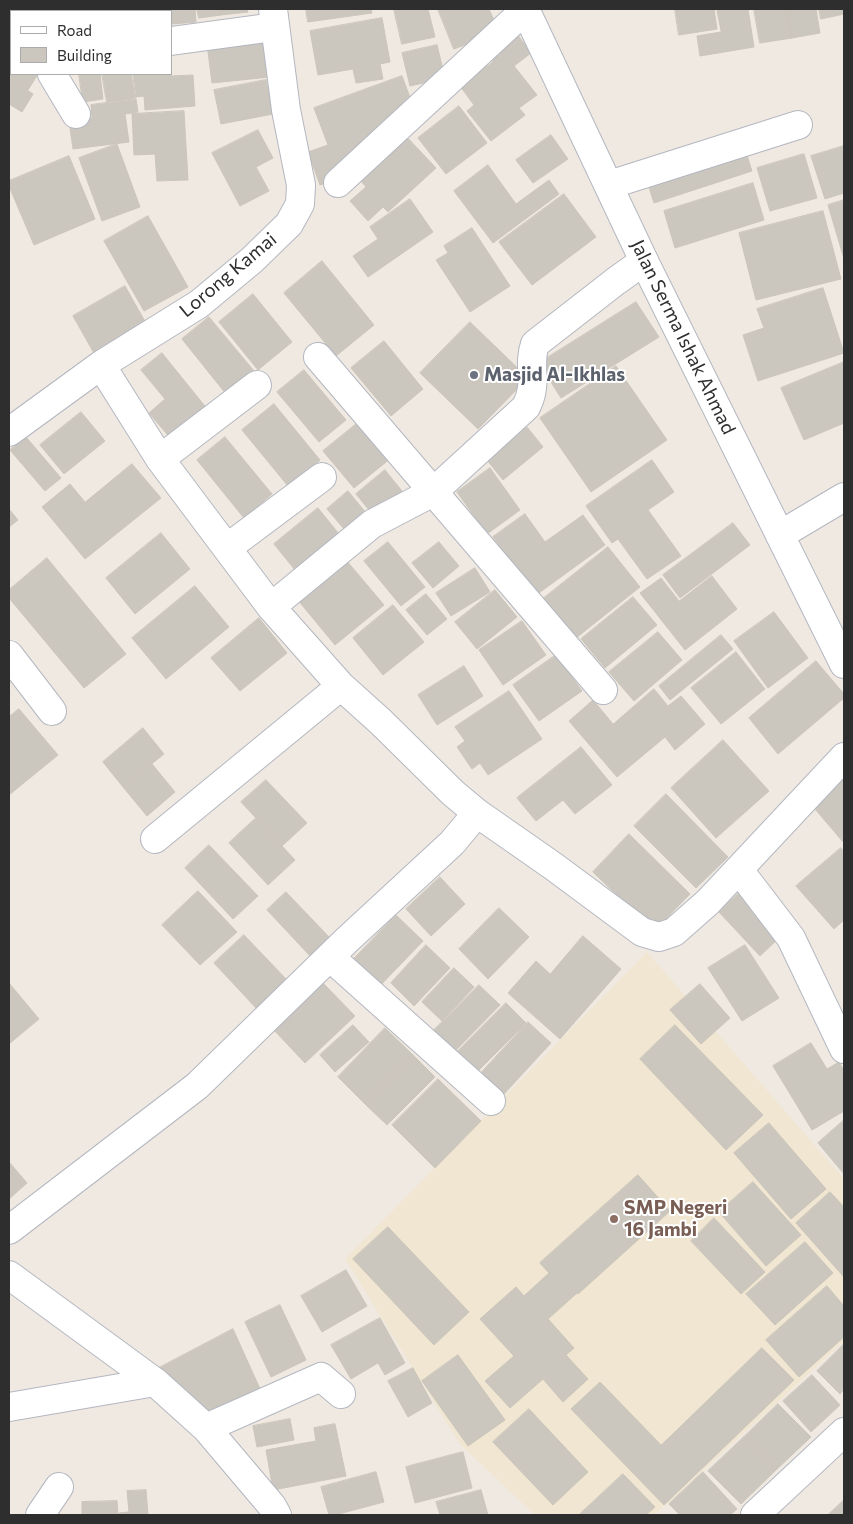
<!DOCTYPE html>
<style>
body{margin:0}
#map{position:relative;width:853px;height:1524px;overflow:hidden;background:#efe9e1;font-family:Commissioner,sans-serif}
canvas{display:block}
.frame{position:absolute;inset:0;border:10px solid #2e2e2e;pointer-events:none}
.legend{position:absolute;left:10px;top:10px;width:162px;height:65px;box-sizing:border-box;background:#fff;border:1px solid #ababab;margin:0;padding:6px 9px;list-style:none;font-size:15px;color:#2e2e2e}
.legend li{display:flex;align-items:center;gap:10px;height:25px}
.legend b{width:25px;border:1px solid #ababab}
</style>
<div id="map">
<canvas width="853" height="1524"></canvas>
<div class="frame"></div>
<ul class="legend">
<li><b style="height:6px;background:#fff"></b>Road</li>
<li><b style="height:14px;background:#cbc7bf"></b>Building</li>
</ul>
</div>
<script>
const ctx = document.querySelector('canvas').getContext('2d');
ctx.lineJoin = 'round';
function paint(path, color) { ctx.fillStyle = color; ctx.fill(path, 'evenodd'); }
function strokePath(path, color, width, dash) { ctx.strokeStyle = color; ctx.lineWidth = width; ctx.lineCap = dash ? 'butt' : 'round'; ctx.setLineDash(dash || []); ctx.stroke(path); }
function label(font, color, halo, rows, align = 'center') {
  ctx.font = font + ' Commissioner,sans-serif'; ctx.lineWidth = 4; ctx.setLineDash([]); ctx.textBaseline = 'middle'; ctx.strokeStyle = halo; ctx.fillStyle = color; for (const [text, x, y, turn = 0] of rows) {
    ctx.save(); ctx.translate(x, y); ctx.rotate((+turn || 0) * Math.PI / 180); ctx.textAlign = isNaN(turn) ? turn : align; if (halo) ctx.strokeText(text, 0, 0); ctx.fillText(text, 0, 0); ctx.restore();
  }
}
paint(new Path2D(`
 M647 952 844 1179V1341L655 1515H535L460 1444 345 1259Z`), '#f0e6d1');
const building = new Path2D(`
 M35 9H89V11H35Z
 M93 9H132V11H93Z
 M132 9H164V11H132Z
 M170 9H195L196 22 172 24Z
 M197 9H220L221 15 199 18Z
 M220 9H247L248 12 221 15Z
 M306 9H371L372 13 308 22Z
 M394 9H428L435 37 402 44Z
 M438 9H489L499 32 454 49Z
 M675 9H714L717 29 679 35Z
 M717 9H748L754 47 700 56 697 36 721 32Z
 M754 9H787L792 38 760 43Z
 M787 9H816L820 33 792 38Z
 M819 9H844V14L821 19Z
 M382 18 390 62 380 64 383 79 356 83 353 69 318 75 310 31Z
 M517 34 531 53 514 66 537 95 519 108 525 115 491 141 467 111 474 105 460 86 493 62 488 56Z
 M265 38 270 77 212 83 207 44Z
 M10 44 11 74H38L28 90 9 78Z
 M437 45 445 78 410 86 402 53Z
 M79 74H100L103 99 83 102Z
 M102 74H131L135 98 107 102Z
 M133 74H171V76L193 75 195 106 145 110 144 96 136 97Z
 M402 76 415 111 342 177 320 185 308 152 328 145 314 108Z
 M9 78 33 94 22 112 9 104Z
 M266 80 273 114 221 124 214 90Z
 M136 99 138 112 125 114 129 142 73 149 69 121 92 118 91 105Z
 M459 106 487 143 446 174 418 138Z
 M184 111 188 180 157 181 155 154 134 155 132 114Z
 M258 130 273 158 256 167 269 191 240 206 212 153Z
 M403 133 436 168 388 212 383 207 368 221 350 201 366 187 356 175Z
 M551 135 568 159 533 183 516 160Z
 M117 144 140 207 102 221 79 158Z
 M744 146 752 171 654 203 646 178Z
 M844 146V193L825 199 811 156Z
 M804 154 817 198 770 211 757 168Z
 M69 156 95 219 34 245 9 186V181Z
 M488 165 516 204 549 180 559 194 493 243 454 191Z
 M753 183 764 220 675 248 664 211Z
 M564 194 596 237 532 285 499 242Z
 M410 199 433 232 368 277 353 256 378 239 370 227Z
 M844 200V259L828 205Z
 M823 211 841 279 756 300 739 233Z
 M148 216 188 287 144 311 104 241Z
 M472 228 510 286 470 312 436 260 448 253 444 246Z
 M322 261 374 325 336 356 284 293Z
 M125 286 147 325 95 355 73 316Z
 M823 288 844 353 758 381 743 335 764 328 757 309Z
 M253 294 292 342 258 370 219 322Z
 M636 302 659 337 561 398 539 363Z
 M209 317 254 371 226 394 182 339Z
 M470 322 528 378 478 429 420 373Z
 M384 341 423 389 391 416 351 368Z
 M162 353 208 410 172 440 149 413 165 399 141 370Z
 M844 362V423L804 440 781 388Z
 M616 366 667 440 591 492 540 418Z
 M304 370 346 420 319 442 277 392Z
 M274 404 320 460 288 486 242 430Z
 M81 412 105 441 64 474 40 445Z
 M360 421 391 458 354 488 323 451Z
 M527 427 543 447 503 480 487 460Z
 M26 437 61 478 45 491 10 450Z
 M225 437 272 494 244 518 197 460Z
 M652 460 674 492 648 510 681 556 647 579 618 539 612 543 586 506Z
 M132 464 161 498 85 559 42 507 70 484 85 502Z
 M490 468 520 510 487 534 457 492Z
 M385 470 402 491 373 515 356 494Z
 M348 491 371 519 350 536 327 509Z
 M318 508 343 539 299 575 274 544Z
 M9 509 18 520 9 527Z
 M525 514 545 542 583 515 605 545 536 595 493 537Z
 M733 523 750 545 680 598 663 575Z
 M161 533 190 569 135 614 106 578Z
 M388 542 425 587 401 606 364 561Z
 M439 542 459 566 433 588 412 563Z
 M608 547 640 587 576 638 544 598Z
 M47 558 126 654 84 688 9 598V590Z
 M346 560 384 605 335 645 297 599Z
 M475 568 490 592 451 616 436 593Z
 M712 576 737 609 685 650 640 593 661 578 679 601Z
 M195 586 229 627 166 679 132 638Z
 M495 590 517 617 477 649 455 622Z
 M426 594 447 619 427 635 406 610Z
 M633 597 657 625 605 668 581 639Z
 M393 605 424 642 383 675 353 638Z
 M774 612 808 658 768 688 734 641Z
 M259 618 287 653 240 691 211 658Z
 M522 621 546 655 503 685 479 650Z
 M658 632 682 660 634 701 609 672Z
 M721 635 733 649 670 700 659 686Z
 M736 652 765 689 721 724 691 688Z
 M556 655 582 691 539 721 513 685Z
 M816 661 844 694V698L778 754 749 718Z
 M464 666 483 696 437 725 418 695Z
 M654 689 668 706 681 696 705 724 675 750 665 737 617 777 569 721 593 700 613 724Z
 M509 691 542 739 488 775 480 763 472 769 457 747 465 741 455 727Z
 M19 709 58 755 9 795V717Z
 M143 728 164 754 123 787 103 762Z
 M723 740 769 791 716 838 671 788Z
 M581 747 612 785 575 814 563 800 536 821 517 798Z
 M152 764 175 792 147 816 123 787Z
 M844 772V843L809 802Z
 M266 780 307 823 282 846 241 802Z
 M666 794 728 857 696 888 634 826Z
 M256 818 295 860 268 885 229 843Z
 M629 834 690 894 654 931 593 872Z
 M209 845 258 896 233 919 185 868Z
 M841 848 844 852V920L834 929 796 886Z
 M440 877 465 904 431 936 406 909Z
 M198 891 237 932 200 965 162 925Z
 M286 892 330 938 311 957 267 910Z
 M739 893 779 938 760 956 719 912Z
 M499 908 529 937 488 979 459 949Z
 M396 915 423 941 375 991 348 965Z
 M244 935 287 980 256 1008 214 963Z
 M583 936 621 969 560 1039 508 993 536 961 550 974Z
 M426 945 450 968 414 1006 391 983Z
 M745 945 779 998 742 1021 708 968Z
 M454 968 474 987 442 1021 422 1002Z
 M321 981 355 1016 305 1063 272 1028Z
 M9 983 39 1019 9 1044Z
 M700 984 730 1018 701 1044 670 1010Z
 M479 985 500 1005 454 1052 433 1031Z
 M506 1003 526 1023 474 1075 454 1055Z
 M528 1022 551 1043 504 1094 481 1073Z
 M353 1025 369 1042 335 1072 320 1055Z
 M675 1025 763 1115 726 1150 640 1059Z
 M385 1028 413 1055 365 1104 338 1077Z
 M811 1043 827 1069 839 1062 844 1071V1111L812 1130 773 1066Z
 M413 1055 435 1077 387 1125 365 1104Z
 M438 1079 481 1121 435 1168 392 1125Z
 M844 1120V1174L818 1143Z
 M769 1123 826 1189 791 1219 734 1153Z
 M9 1162 27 1183 9 1199Z
 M638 1175 670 1211 578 1294 577 1293 548 1319 574 1348 566 1355 588 1379 563 1402 543 1379 510 1408 485 1381 514 1356 480 1319 516 1287 524 1296 549 1273 540 1263Z
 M753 1182 801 1235 766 1266 719 1212Z
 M830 1192 844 1207V1277L796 1223Z
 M714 1218 765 1272 741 1294 691 1241Z
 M388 1227 469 1312 434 1345 353 1259Z
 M805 1242 833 1273 775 1325 746 1294Z
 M346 1270 367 1306 322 1332 301 1296Z
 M827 1286 844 1306V1337L799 1377 766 1340Z
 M280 1305 306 1360 271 1377 245 1322Z
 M380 1318 405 1363 385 1375 378 1363 351 1379 331 1345Z
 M233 1329 261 1391 205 1419 157 1369Z
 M844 1344V1389L840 1394 817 1371Z
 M762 1348 794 1380 664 1505 571 1409 600 1382 661 1445Z
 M458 1355 505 1420 468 1446 422 1381Z
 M413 1368 432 1403 408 1417 388 1381Z
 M812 1375 840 1405 811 1432 783 1401Z
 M778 1404 811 1437 776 1470 744 1437Z
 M529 1409 588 1472 553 1505 493 1442Z
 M290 1419 294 1440 257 1447 253 1426Z
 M335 1424 346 1476 273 1490 266 1450 316 1441 314 1428Z
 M744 1437 776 1470 741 1504 708 1471Z
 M463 1452 472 1488 415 1503 406 1467Z
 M376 1472 384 1502 335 1515H329L321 1487Z
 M703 1472 737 1509 730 1515H680L669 1504Z
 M623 1474 655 1507 646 1515H579Z
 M146 1490 148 1515H119V1513L129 1512 127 1491Z
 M481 1490 488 1515H440L436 1502Z
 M844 1500V1515H828Z
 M117 1501 118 1515H82V1502Z`);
paint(building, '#cbc7bf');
strokePath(building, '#cbc5ba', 1);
const minor = new Path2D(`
 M14 9 15 11
 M171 41 274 27
 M52 74 76 114
 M338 183 525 10
 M609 185 798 125
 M318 357 603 690
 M101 365 160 459 271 607 341 686 381 722 453 793 477 813 553 866 642 932 659 937 674 932 708 902 844 757
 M9 432 101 365 199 304 252 260 289 224 300 204 301 185 286 110 273 9
 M160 459 257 385
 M780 535 844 497
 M227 548 322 477
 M271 607 372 524 433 492 526 407C539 382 527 367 535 344L616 281 644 261
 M9 655 52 711
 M155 839 341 686
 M739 870 791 938 844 1049
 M330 957 491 1101
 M9 1230 197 1086 348 939 452 843 477 813
 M9 1275 155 1382 206 1428 272 1506 277 1515
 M9 1407 155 1382
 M206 1428 321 1377 341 1394
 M40 1515 59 1487
 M755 1515 844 1432`);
const tertiary = new Path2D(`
 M525 9 644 261 844 664`);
strokePath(minor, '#b4b7c1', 30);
strokePath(tertiary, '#b4b7c1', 30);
strokePath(minor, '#fff', 28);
strokePath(tertiary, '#fff', 28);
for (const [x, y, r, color] of [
 [474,375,5,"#6b7280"],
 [614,1219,5,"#8d6e63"]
]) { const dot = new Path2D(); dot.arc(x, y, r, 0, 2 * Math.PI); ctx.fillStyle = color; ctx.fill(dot); strokePath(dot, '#fff', 2); }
label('19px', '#2e2e2e', '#fff', [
 ["Lorong Kamai",228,275,-40],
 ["Jalan Serma Ishak Ahmad",683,337,64]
]);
label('bold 19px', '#5b616d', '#fff', [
 ["Masjid Al-Ikhlas",484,375]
], 'left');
label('bold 19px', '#785e54', '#fff', [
 ["SMP Negeri",624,1208],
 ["16 Jambi",624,1230]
], 'left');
</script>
